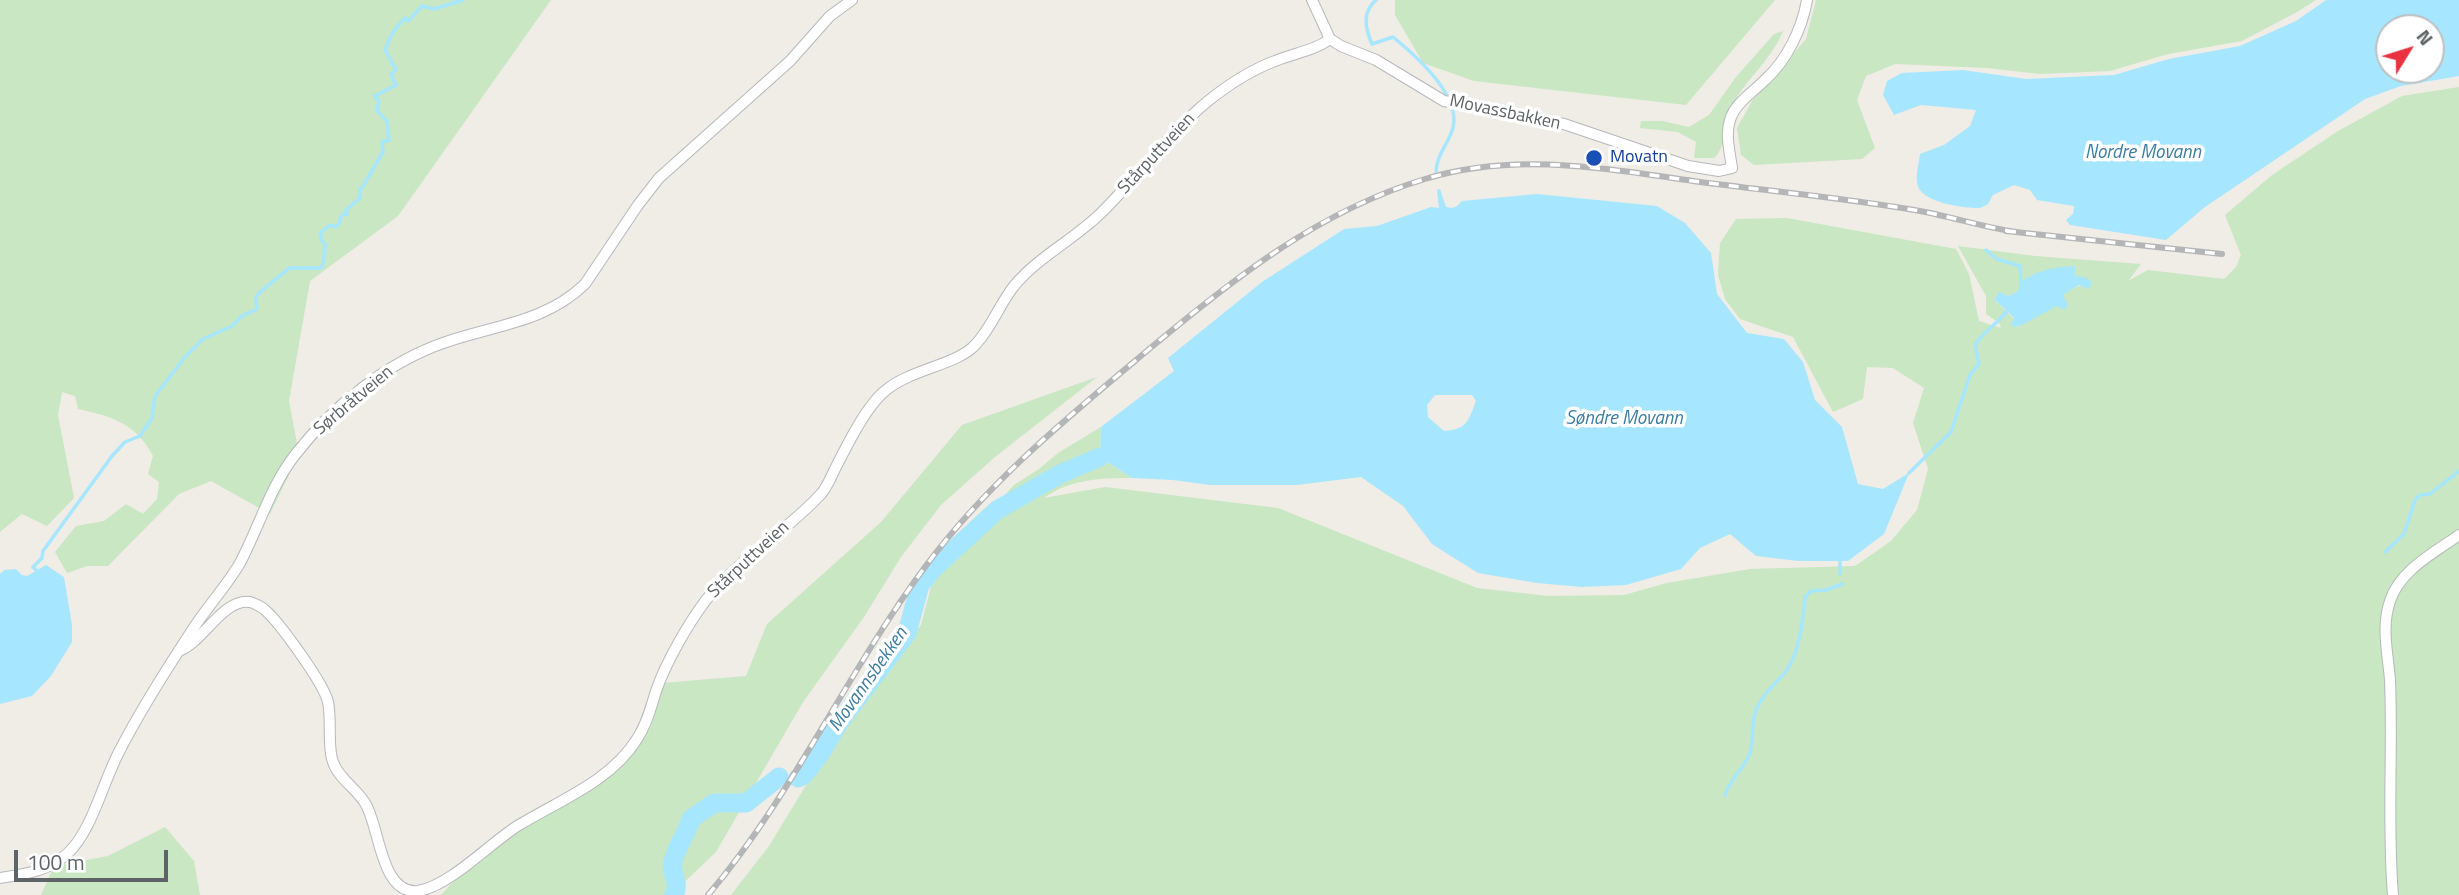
<!DOCTYPE html>
<meta charset="utf-8">
<style>
body{margin:0}
#map{position:relative;width:2459px;height:895px;overflow:hidden;background:#f0ece6;font-family:"Titillium Web",sans-serif}
canvas{display:block}
.north{position:absolute;left:2375px;top:14px;width:70px;height:70px;box-sizing:border-box;background:#fff;border:2px solid #bec1c2;border-radius:50%;rotate:52deg;font-size:19px;font-weight:700;line-height:28px;text-align:center;color:#5d6366}
.north::after{content:'';display:block;margin:auto;width:24px;height:32px;background:#eb3140;clip-path:polygon(50% 0,100% 100%,50% 72%,0 100%)}
.scale{position:absolute;left:14px;top:850px;width:154px;height:32px;box-sizing:border-box;border:4px solid #5d6366;border-top:0;padding-left:9px;font-size:21px;line-height:24px;white-space:nowrap;color:#5d6366;-webkit-text-stroke:5px #fff;paint-order:stroke}
</style>
<div id="map">
<canvas width="2459" height="895"></canvas>
<div class="north">N</div>
<div class="scale">100 m</div>
</div>
<script>
const ctx = document.querySelector('canvas').getContext('2d');
ctx.lineJoin = 'round';
function paint(path, color) { ctx.fillStyle = color; ctx.fill(path, 'evenodd'); }
function strokePath(path, color, width, dash) { ctx.strokeStyle = color; ctx.lineWidth = width; ctx.lineCap = dash ? 'butt' : 'round'; ctx.setLineDash(dash || []); ctx.stroke(path); }
function label(font, color, halo, rows, align = 'center') {
  ctx.font = font + ' "Titillium Web",sans-serif'; ctx.lineWidth = 7; ctx.setLineDash([]); ctx.textBaseline = 'middle'; ctx.strokeStyle = halo; ctx.fillStyle = color; for (const [text, x, y, turn = 0] of rows) {
    ctx.save(); ctx.translate(x, y); ctx.rotate((+turn || 0) * Math.PI / 180); ctx.textAlign = isNaN(turn) ? turn : align; if (halo) ctx.strokeText(text, 0, 0); ctx.fillText(text, 0, 0); ctx.restore();
  }
}
paint(new Path2D(`
 M0 0H551L398 216 310 281 289 401 299 454 270 514 211 481 179 494 108 566H87L67 573 55 552 76 526 104 521 126 504 143 514 157 499 159 482 148 474 153 456C137 424 111 416 78 409L75 396 62 392 58 415 74 498 47 526 22 514 0 532Z
 M1395 0H1775L1686 105 1474 81 1423 63 1395 15Z
 M1816 0H2316L2297 12 2242 41 2168 54 2110 71 2040 74 1987 68 1895 64 1866 76 1857 100 1875 148 1862 159 1754 165 1741 155 1737 128 1752 101 1806 39Z
 M1783 31C1771 61 1745 79 1731 108 1724 123 1727 147 1714 158H1694L1696 142 1678 132 1640 128 1641 121H1662L1689 127 1709 115 1736 77 1774 34Z
 M2459 87V895H731L769 846 831 744 921 625 932 583 966 539 980 530 968 535 1014 485 1039 469 1058 453 1101 427 1100 457 1132 478C1101 478 1070 479 1044 498L1105 487 1278 508 1477 588 1548 596 1624 595 1667 583 1750 569 1855 566 1891 541 1917 510 1928 469 1913 423 1924 388 1893 368 1867 367 1863 399 1833 412 1793 337 1740 319 1725 299 1718 275 1720 243 1736 219 1787 218 1956 249 1969 274 1979 321 2001 328 1999 323 1986 314V296L1958 246 2035 256 2141 264 2128 281 2148 270 2224 279 2236 267 2241 255 2225 215 2272 175 2338 131 2402 96ZM2092 282C2061 288 2042 318 2011 325L2014 319 1994 299 1999 292 2009 296 2018 291Z
 M1097 377 995 457 941 505 901 557 864 617 803 702 716 852 673 893 674 895H441C461 872 492 845 518 829 560 803 625 775 649 730 656 717 658 698 662 683L746 676 767 624 881 522 962 425Z
 M165 827 194 861 200 895H41L54 866 108 856Z`), '#c8e7c2');
paint(new Path2D(`
 M2326 0H2459V76L2401 86 2365 99 2205 207 2166 240 2070 225 2066 220 2073 214 2074 206 2037 200 2030 190 2014 185 1993 195 1988 204 1980 208C1964 208 1918 203 1917 182 1916 173 1919 162 1920 154L1944 145 1970 126 1976 110 1921 105 1894 115 1883 95 1887 81 1902 73 1963 70 2026 79 2114 75 2169 59 2240 46 2296 21ZM2389 28H2431V70H2389Z
 M1440 189 1446 207C1454 209 1457 207 1462 201L1537 194 1657 206 1685 223 1711 253 1717 294 1747 333 1784 339 1803 362 1815 400 1842 427 1858 484 1883 489 1909 473 1884 534 1848 561H1799L1756 556 1730 534 1700 548 1681 569 1626 585 1582 587 1537 583 1478 573 1432 544 1403 506 1361 477 1297 485H1210L1173 480 1132 478 1100 457 1101 427 1174 371 1168 358 1262 282 1344 229 1377 226 1431 207 1439 208 1437 190ZM1435 395H1472L1476 401C1468 421 1468 429 1444 431L1428 417 1427 405Z
 M2075 266V276L2085 277 2092 282 2089 289 2079 285 2063 295 2068 305 2064 310 2057 306 2022 325 2013 327 2011 325 2014 318 1994 299 1999 292 2009 296 2018 291 2020 282C2038 270 2054 267 2075 266Z
 M46 565 64 577 72 625V642L51 676 32 696 0 704V574L4 570 16 569 22 575 27 576Z`), '#a7e6ff');
strokePath(new Path2D(`
 M1376 0C1362 12 1365 28 1372 44L1393 37C1415 55 1464 98 1452 131 1447 145 1437 155 1436 171
 M1986 250 1997 259 2020 266 2021 283
 M1909 473 1951 432 1970 375 1979 364 1975 345C1985 329 1999 324 2009 308
 M2385 552 2404 534 2415 500 2420 495 2430 494 2459 471
 M1840 561V574
 M36 570 33 567 42 558 43 551 112 456 125 442 140 436 152 418 155 396 185 357 203 339 232 326 242 316 257 309C257 305 255 301 256 297 257 293 283 274 289 268H321C326 261 322 253 326 245L322 241 320 233 330 225 335 227 339 224 342 215 347 214 346 210 360 198V191L383 152 382 142 389 140 387 121 377 111 379 101 375 96 396 85 391 74 396 70 385 50C390 36 395 28 405 18L408 21 422 6 434 9 463 0
 M1725 795C1730 779 1744 769 1750 753 1754 739 1751 722 1756 710 1763 693 1776 684 1786 671 1800 653 1803 618 1805 597L1811 591 1826 590 1842 584`), '#a7e6ff', 3.5);
strokePath(new Path2D(`
 M798 778 804 775 820 754 838 724 907 633 920 585 934 568 997 510 1060 474 1100 457
 M674 895C681 883 670 874 673 862 676 847 687 834 691 819L714 803H746L779 777`), '#a7e6ff', 19);
const minor = new Path2D(`
 M1312 0 1330 39 1341 46 1376 60 1444 101 1564 124 1688 166 1719 171 1732 168C1730 153 1725 135 1730 120 1735 103 1753 92 1765 80 1787 60 1802 29 1807 0
 M181 650C204 640 224 598 250 602 254 603 262 607 265 610 280 623 324 684 328 702 332 721 327 746 333 762 338 778 357 789 365 803 380 826 380 895 418 891 450 886 491 842 519 825 560 800 611 781 637 739 647 724 651 707 656 691 666 662 688 624 706 600 739 559 786 532 821 494 827 487 830 479 834 471 845 449 866 406 885 391 910 369 958 365 976 344 992 327 999 305 1014 286 1038 257 1073 240 1100 214 1138 177 1167 135 1208 101 1228 85 1251 70 1275 61 1294 53 1314 51 1330 39
 M0 878C25 874 49 871 68 853 92 831 104 779 120 750 141 709 166 670 191 632 206 608 226 587 240 563 259 527 270 487 295 455 333 406 387 362 446 342 495 325 546 322 585 284L638 205 659 178 790 61 830 16 852 0
 M2393 895C2387 824 2393 752 2390 680 2388 654 2381 627 2390 601 2400 570 2434 553 2459 535`);
strokePath(minor, '#b6b9bc', 12);
strokePath(minor, '#fff', 10);
const rail = new Path2D(`
 M2006 231 2222 254
 M708 895C793 795 847 672 925 567 987 483 1068 417 1148 350 1232 280 1318 211 1425 179 1514 152 1602 168 1693 181 1768 191 1845 198 1920 211 1952 217 1984 227 2016 232`);
strokePath(rail, '#b4b5b6', 6);
strokePath(rail, '#fff', 3.5, [10]);
for (const [x, y, r, color] of [
 [1594,158,9,"#1a4fb4"]
]) { const dot = new Path2D(); dot.arc(x, y, r, 0, 2 * Math.PI); ctx.fillStyle = color; ctx.fill(dot); strokePath(dot, '#fff', 2.5); }
label('18px', '#5d6366', '#fff', [
 ["Movassbakken",1505,113,12],
 ["Stårputtveien",1157,154,-47],
 ["Sørbråtveien",354,401,-40],
 ["Stårputtveien",749,560,-43]
]);
label('18px', '#164399', '#fff', [
 ["Movatn",1610,158]
], 'left');
label('italic 19px', '#3c7da1', '#fff', [
 ["Nordre Movann",2143,153],
 ["Søndre Movann",1624,419],
 ["Movannsbekken",869,680,-55]
]);
</script>
